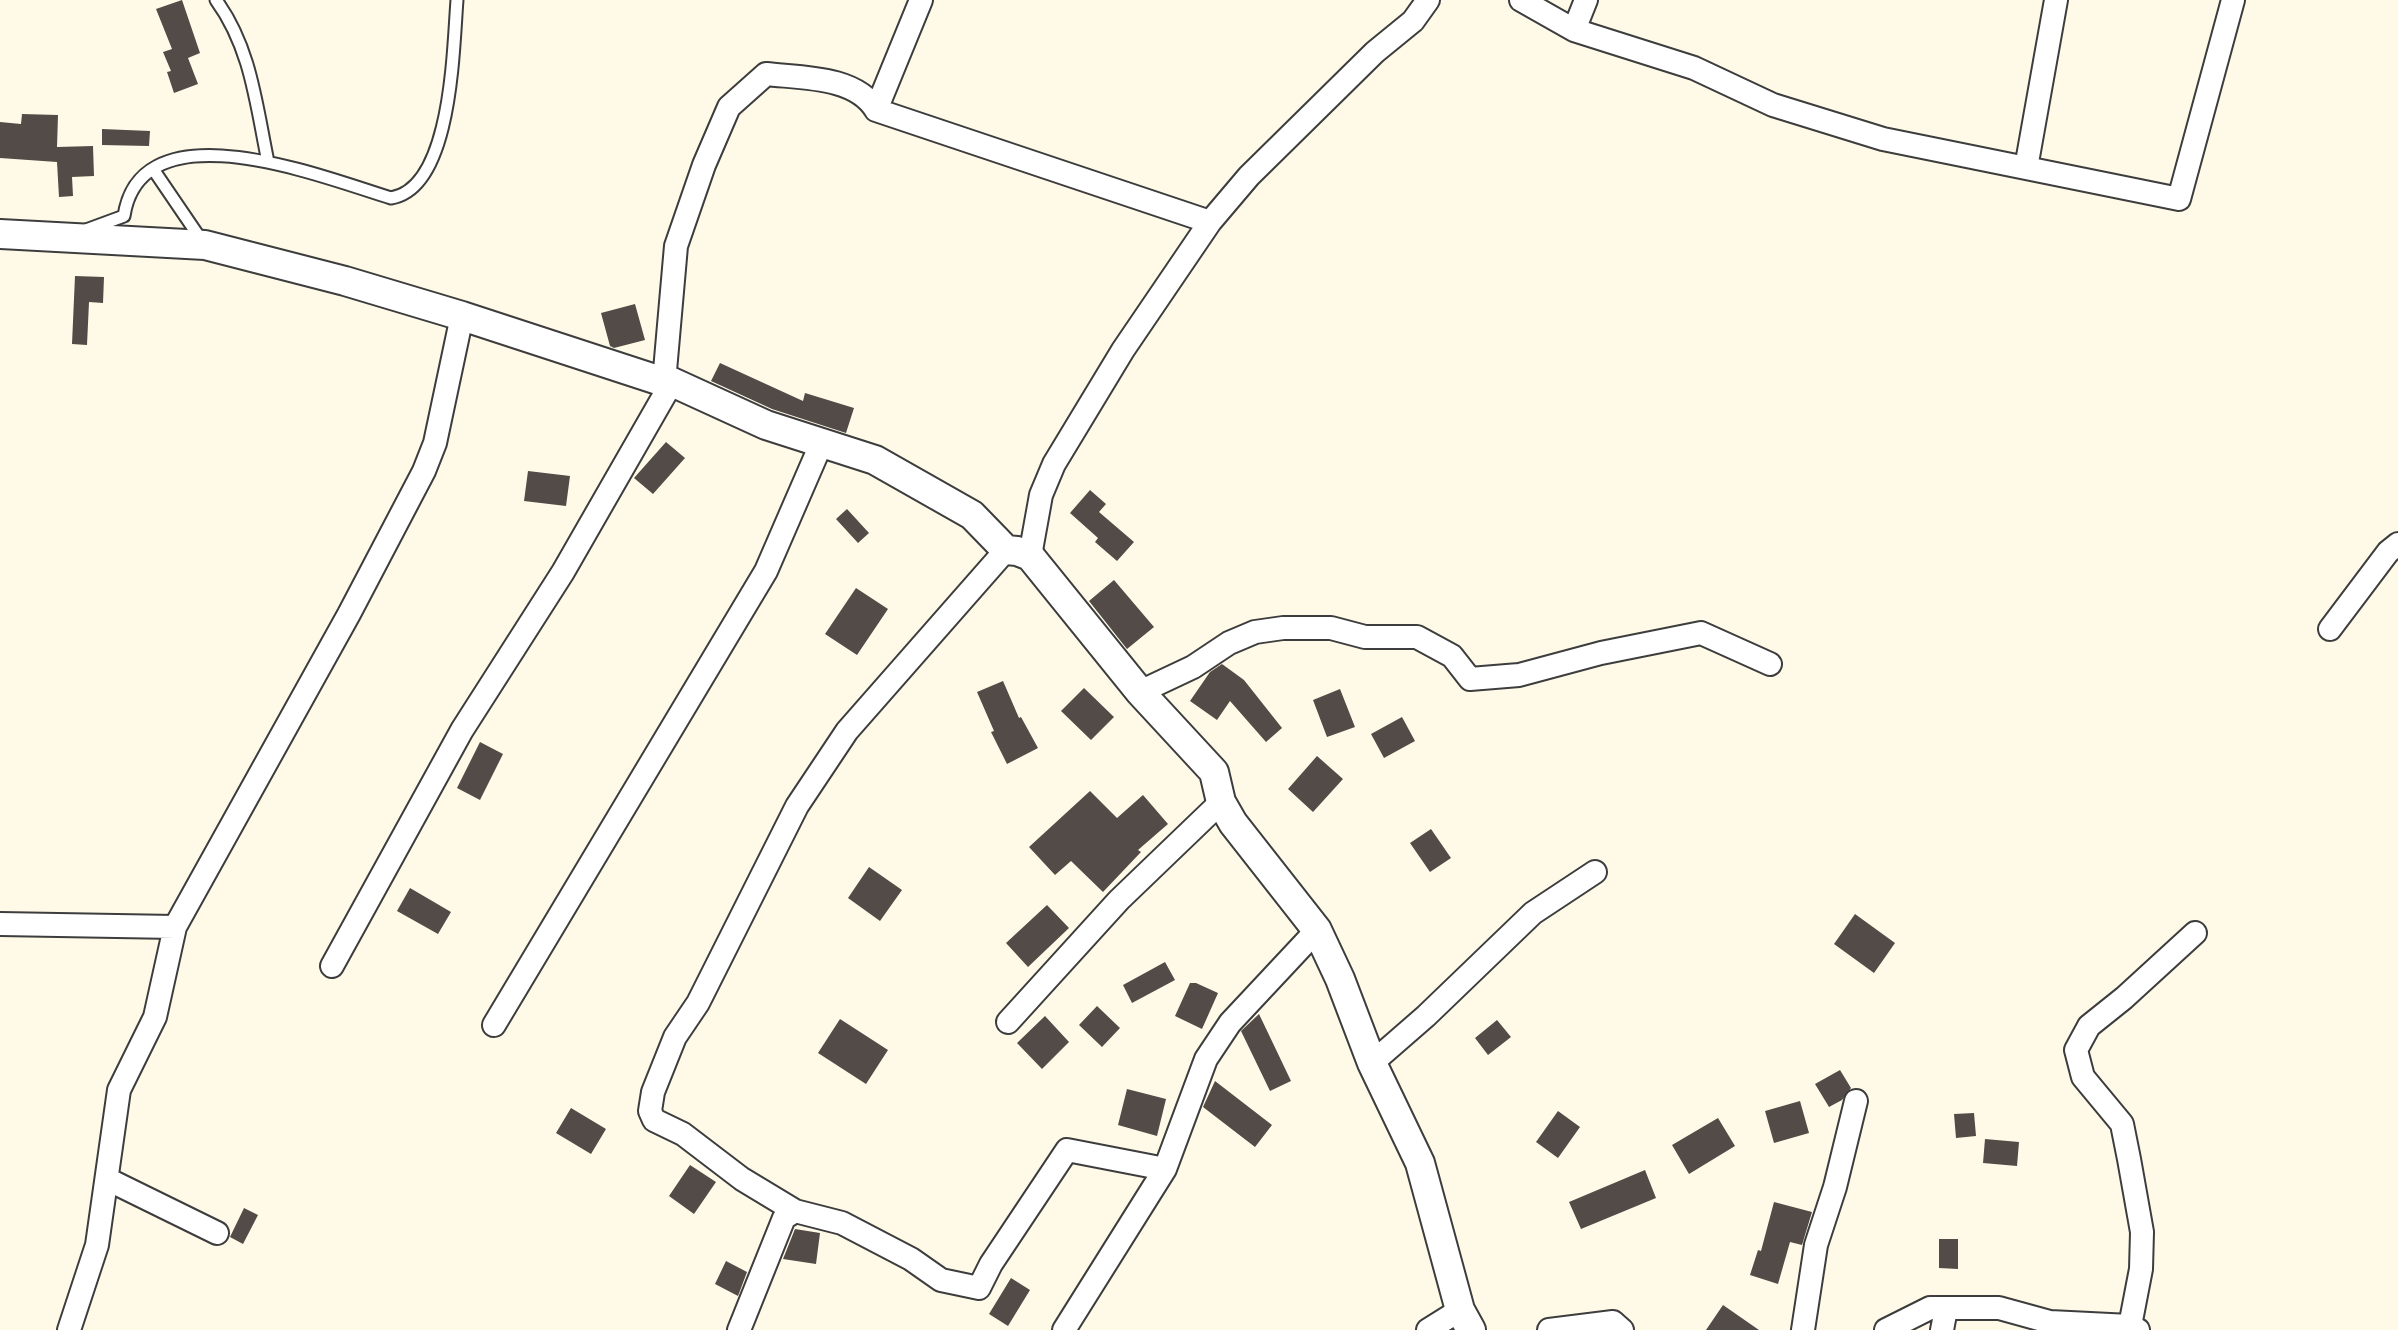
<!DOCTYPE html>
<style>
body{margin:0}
canvas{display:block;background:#fefae7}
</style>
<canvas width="2398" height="1330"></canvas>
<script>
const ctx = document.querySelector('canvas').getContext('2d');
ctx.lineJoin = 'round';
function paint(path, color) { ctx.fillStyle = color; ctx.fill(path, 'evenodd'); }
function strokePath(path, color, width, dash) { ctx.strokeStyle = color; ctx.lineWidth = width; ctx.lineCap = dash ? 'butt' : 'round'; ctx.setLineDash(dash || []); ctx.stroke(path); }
paint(new Path2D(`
 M182 0 200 53 188 58 198 84 174 93 167 72 171 71 163 52 172 49 156 9Z
 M22 114 58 115 57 147 93 146 94 176 72 177 73 196 59 197 57 162 0 158V122L21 124Z
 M102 129 150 131 149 146 102 145Z
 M75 276 104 277 103 303 89 302 87 345 72 344Z
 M635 304 645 340 614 348 610 346 601 313Z
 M720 363 803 401 805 393 854 408 846 433 772 409 711 381Z
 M666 442 685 458 653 494 634 478Z
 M528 471 570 476 566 506 524 501Z
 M1090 490 1106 504 1099 512 1134 542 1117 561 1095 542 1098 538 1070 513Z
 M847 509 869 533 858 543 836 519Z
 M1114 580 1154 627 1127 649 1089 601Z
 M856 588 888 609 857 655 825 634Z
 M1222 664 1244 680 1282 728 1266 742 1230 701 1217 720 1190 701 1210 672Z
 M1003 681 1019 718 1021 717 1038 748 1007 764 991 732 994 731 977 692Z
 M1084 688 1114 717 1091 740 1061 711Z
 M1340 689 1355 727 1327 737 1313 700Z
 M1402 717 1415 741 1384 758 1371 734Z
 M480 742 503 754 480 800 457 788Z
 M1317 756 1343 779 1313 812 1288 789Z
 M1090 791 1117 818 1143 795 1168 824 1138 850 1141 852 1103 892 1071 861 1055 875 1029 847Z
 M1431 829 1451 858 1430 872 1410 843Z
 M869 867 902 890 880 921 848 898Z
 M410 888 451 912 438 934 397 911Z
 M1047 905 1069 928 1028 967 1006 943Z
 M1855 914 1895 943 1874 973 1834 944Z
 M1165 962 1175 980 1132 1003 1123 985Z
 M1190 983H1196L1218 993 1202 1029 1175 1016Z
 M1097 1006 1120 1028 1102 1047 1079 1025Z
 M1259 1014 1291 1081 1270 1091 1241 1031Z
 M1045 1016 1069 1042 1042 1069 1017 1043Z
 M840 1019 888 1050 866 1084 818 1053Z
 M1497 1020 1511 1037 1488 1055 1475 1038Z
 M1840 1070 1851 1088 1842 1100 1829 1107 1815 1084Z
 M1215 1081 1272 1125 1255 1147 1203 1107Z
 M1127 1089 1166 1099 1157 1136 1118 1125Z
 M1800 1101 1809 1133 1774 1143 1765 1111Z
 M571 1108 606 1129 591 1154 556 1133Z
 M1558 1111 1580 1127 1558 1158 1536 1142Z
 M1974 1113 1976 1136 1956 1138 1954 1114Z
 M1718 1118 1735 1146 1689 1174 1672 1145Z
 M1985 1139 2019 1142 2017 1166 1983 1163Z
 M690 1165 716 1182 694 1214 669 1196Z
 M1645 1170 1656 1198 1581 1229 1569 1202Z
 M1774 1202 1812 1212 1802 1245 1790 1242 1778 1284 1750 1275 1758 1250 1761 1251Z
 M244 1208 258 1215 243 1244 230 1237Z
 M795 1229 820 1233 816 1264 783 1259Z
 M1939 1239H1958V1269L1939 1268Z
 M726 1261 747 1272 738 1296 715 1284Z
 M1011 1278 1030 1290 1008 1326 989 1314Z
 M1723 1305 1759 1330H1706Z`), '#524b47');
const service = new Path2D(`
 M216 0C251 48 256 104 268 162
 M153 169 202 241
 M86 230 124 216C141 104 325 178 391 198 452 188 453 50 457 0`);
const minor = new Path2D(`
 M1521 0 1574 30 1694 68 1773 105 1883 139 2179 199 2233 0
 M1574 30 1586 0
 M876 110 1210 222
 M2026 168 2056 0
 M664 382 676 246 704 165 729 107 766 74C801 78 856 76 876 110L921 0
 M1030 556 1041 495 1054 464 1123 350 1210 222 1249 176 1375 52 1413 21 1428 0
 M2330 629 2388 552 2398 544
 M1140 692 1193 667 1229 643 1255 632 1283 628H1331L1365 637H1417L1452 656 1470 679 1519 675 1601 653 1701 633 1770 664
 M0 924 175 927
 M332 966 462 730 563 572 672 382
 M1008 1022 1119 900 1221 802
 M494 1025 766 571 822 442
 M1372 1063 1426 1016 1533 913 1595 872
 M107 1179 217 1233
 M795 1211 842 1223 911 1259 941 1280 979 1288 991 1264 1067 1150 1165 1169
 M2130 1326 2141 1269 2142 1232 2129 1159 2122 1124 2083 1077 2076 1050 2089 1026 2124 998 2195 933
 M69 1330 97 1245 119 1090 155 1017 175 927 349 614 424 471 435 443 462 316
 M739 1330 784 1218 795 1211 742 1179 683 1134 654 1120 650 1111 653 1092 675 1037 698 1003 797 806 847 731 1006 550
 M1064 1330 1165 1169 1206 1059 1230 1023 1317 930
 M1428 1330 1460 1310
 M1549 1330 1613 1322 1622 1330
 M1803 1330 1816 1245 1835 1187 1856 1101
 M1886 1330 1930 1308H1999L2050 1322 2130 1326 2138 1330
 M1942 1330 1946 1309`);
const tertiary = new Path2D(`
 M0 234 205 245 345 281 462 316 664 382H672L766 425 875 460 972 515 1006 550 1017 551 1030 556 1140 692 1214 772 1221 802 1233 823 1317 930 1340 979 1372 1063 1420 1163 1460 1310 1471 1330`);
strokePath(service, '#3d3d3d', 15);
strokePath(minor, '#3d3d3d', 26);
strokePath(tertiary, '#3d3d3d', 32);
strokePath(service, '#fff', 11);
strokePath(minor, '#fff', 22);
strokePath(tertiary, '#fff', 28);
</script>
